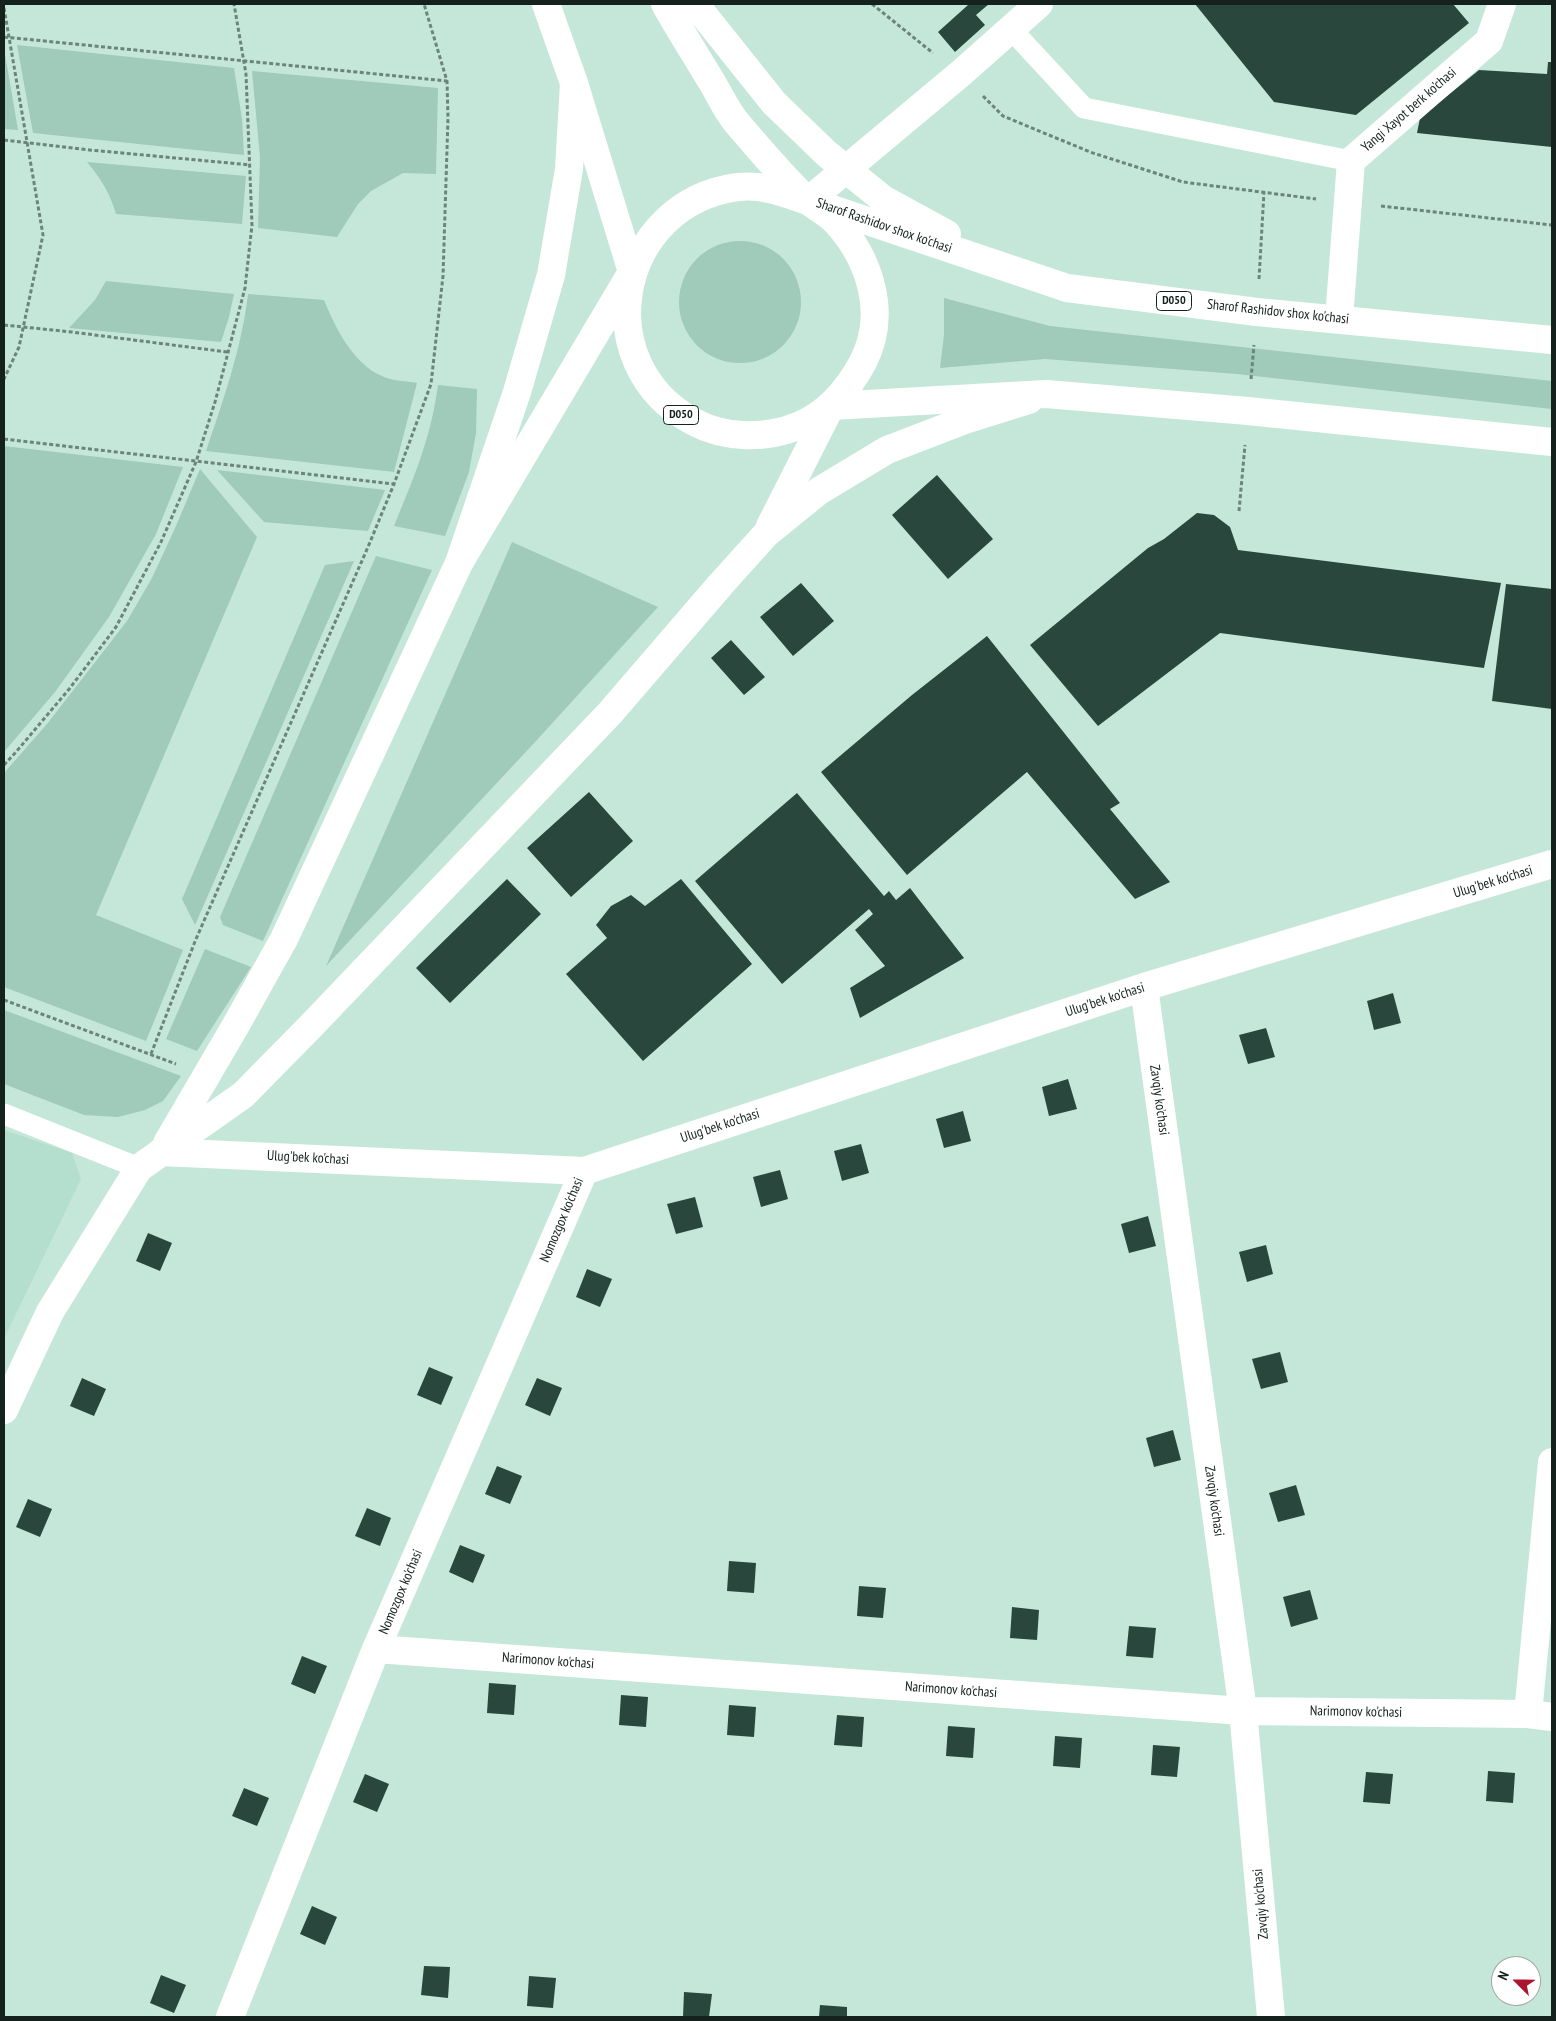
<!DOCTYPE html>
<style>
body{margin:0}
#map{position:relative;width:1556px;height:2021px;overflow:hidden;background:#c5e7da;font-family:"PT Sans Narrow",sans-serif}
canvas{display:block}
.frame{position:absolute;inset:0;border:5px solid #14211c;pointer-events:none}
.north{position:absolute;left:1491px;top:1956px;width:50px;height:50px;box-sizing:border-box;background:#fff;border:1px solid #a1a6a4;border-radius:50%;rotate:293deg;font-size:14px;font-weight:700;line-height:20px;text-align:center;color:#14211c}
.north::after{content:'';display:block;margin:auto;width:18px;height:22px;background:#ab1530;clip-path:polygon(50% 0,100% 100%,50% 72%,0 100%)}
</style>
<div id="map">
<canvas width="1556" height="2021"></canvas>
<div class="frame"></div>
<div class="north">N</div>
</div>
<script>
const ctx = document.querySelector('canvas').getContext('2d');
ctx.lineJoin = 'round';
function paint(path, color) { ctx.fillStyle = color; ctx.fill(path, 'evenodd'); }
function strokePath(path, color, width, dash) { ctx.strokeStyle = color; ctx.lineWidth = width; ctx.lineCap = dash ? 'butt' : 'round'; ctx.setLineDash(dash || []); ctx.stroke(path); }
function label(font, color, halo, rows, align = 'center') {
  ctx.font = font + ' "PT Sans Narrow",sans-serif'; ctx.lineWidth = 5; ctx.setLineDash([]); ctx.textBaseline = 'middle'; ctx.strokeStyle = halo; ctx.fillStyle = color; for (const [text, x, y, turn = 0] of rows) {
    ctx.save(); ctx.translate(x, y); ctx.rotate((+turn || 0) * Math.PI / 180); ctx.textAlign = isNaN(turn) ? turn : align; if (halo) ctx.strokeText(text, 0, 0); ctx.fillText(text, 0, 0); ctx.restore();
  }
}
paint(new Path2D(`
 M4 1130 72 1153 81 1179 4 1339Z`), '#b4dfce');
paint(new Path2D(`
 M17 45 234 68 242 119 244 155 33 133Z
 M4 48 18 130 4 129Z
 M252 71 438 88 436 174 403 173 371 191 358 204 337 237 258 228 260 157Z
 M87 162 246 176 242 224 116 214C110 193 101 179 87 162Z
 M679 302a61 61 0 1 1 122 0a61 61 0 1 1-122 0Z
 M106 281 234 294 229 317 221 342 69 328 95 300Z
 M248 294 324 300C335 327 353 364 382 376 392 381 406 381 417 383L394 472 206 451C223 401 242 347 248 294Z
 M944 298 1050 326 1552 381V409L1237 374 1045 359 940 368 944 335Z
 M438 385 477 389 476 433 469 472 445 536 394 526C414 477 431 438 438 385Z
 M4 446 183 467 156 534 109 617 55 692 4 752Z
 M200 469 257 537 96 915 183 950 146 1041 4 987V773L47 724 127 621 152 578 176 526Z
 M217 470 385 490 368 531 264 522Z
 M512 542 658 607 536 741 326 966Z
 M376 556 432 570 263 941 223 925 220 917Z
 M354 561 195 925 182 899 325 565Z
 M205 949 251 967 197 1051 166 1039Z
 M4 1010 181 1076 163 1101 145 1110 118 1117 84 1115 4 1084Z`), '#a0caba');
paint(new Path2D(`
 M966 4H989L976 15 985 25 955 52 938 32 968 5Z
 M1195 4H1453L1469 23 1356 115 1274 102Z
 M1548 62H1552V147L1417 133 1420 118 1479 70 1547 74Z
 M937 475 993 539 948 579 892 515Z
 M1197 513 1214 515 1230 527 1238 550 1501 583 1484 668 1220 633 1098 726 1030 645 1148 548 1164 539Z
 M801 583 834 621 793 656 760 617Z
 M1506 584 1552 589V709L1492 701Z
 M987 636 1120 803 1110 809 1170 882 1135 899 1027 772 907 875 821 772 912 695Z
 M731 640 765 677 744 695 711 658Z
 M589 792 633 841 571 897 527 848Z
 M797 793 884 896 889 891 896 900 910 888 964 958 860 1018 850 988 885 966 855 930 873 914 869 909 782 984 695 881Z
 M507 879 541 914 450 1003 416 968Z
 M681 879 752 964 643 1061 566 974 607 938 596 925 611 906 631 895 645 906Z
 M1393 993 1401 1023 1374 1030 1367 1001Z
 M1266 1028 1275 1057 1248 1064 1239 1035Z
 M1068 1079 1077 1109 1049 1116 1042 1087Z
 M963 1111 971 1141 944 1148 936 1119Z
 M861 1144 869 1173 842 1181 834 1151Z
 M780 1170 788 1199 761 1207 753 1177Z
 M695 1197 703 1227 676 1234 667 1204Z
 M1148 1216 1156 1246 1129 1253 1121 1224Z
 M148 1233 172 1243 160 1271 136 1261Z
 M1266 1245 1273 1274 1247 1282 1239 1252Z
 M587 1269 612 1279 600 1307 576 1297Z
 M1280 1352 1288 1382 1261 1389 1252 1359Z
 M429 1367 453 1377 441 1405 417 1395Z
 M82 1378 106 1389 94 1416 70 1406Z
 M537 1378 562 1388 550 1416 525 1405Z
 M1173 1430 1181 1460 1154 1467 1146 1438Z
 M497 1466 522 1476 510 1504 485 1494Z
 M1296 1485 1305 1515 1278 1522 1269 1493Z
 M28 1499 52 1509 40 1537 16 1527Z
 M367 1508 391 1518 380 1546 355 1536Z
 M460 1545 485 1555 473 1583 449 1572Z
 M729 1561 756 1563 754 1593 727 1591Z
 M859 1586 886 1588 883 1618 857 1616Z
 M1310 1590 1318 1619 1291 1627 1283 1597Z
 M1012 1607 1039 1610 1037 1640 1010 1638Z
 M1129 1626 1156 1628 1153 1658 1126 1656Z
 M302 1656 327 1666 315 1694 291 1684Z
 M489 1683 516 1685 514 1715 487 1713Z
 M621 1695 648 1697 646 1727 619 1725Z
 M729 1705 756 1707 754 1737 727 1735Z
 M837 1715 864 1717 862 1747 834 1745Z
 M948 1726 975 1728 973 1758 946 1756Z
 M1055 1736 1082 1738 1080 1768 1053 1766Z
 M1153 1745 1180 1747 1177 1777 1151 1775Z
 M1488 1771 1515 1773 1513 1803 1486 1801Z
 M1366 1772 1393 1774 1390 1804 1363 1802Z
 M365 1774 389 1784 377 1812 353 1802Z
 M244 1788 269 1798 257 1826 232 1816Z
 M312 1906 337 1917 325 1945 300 1934Z
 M424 1966 450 1967 448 1998 421 1995Z
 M161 1975 186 1985 174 2013 150 2003Z
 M529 1976 556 1978 553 2008 527 2006Z
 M684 1992 712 1994 709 2017H683Z
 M820 2005 847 2007V2017H819Z`), '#29473c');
strokePath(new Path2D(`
 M872 4 933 53
 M4 8 43 235 19 347 4 379
 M4 37 447 81
 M983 96 1003 116 1090 152 1183 182 1316 199
 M4 140 90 150 251 165
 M1381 206 1552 225
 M1259 279 1264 192
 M4 325 72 332 227 352
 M1251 379 1254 345
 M4 439 394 484
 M1239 511 1245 445
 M4 765 16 752 70 688 116 627 161 542 196 462 215 402 245 288 252 225 246 74 234 4
 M4 1000 176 1064
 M151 1054 196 939 368 547 394 484 431 384 443 276 448 118 447 81 424 4`), '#6c847b', 3, [4, 2.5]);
strokePath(new Path2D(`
 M1011 29 1084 108 1351 161
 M4 1114 139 1168`), '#fff', 21);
strokePath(new Path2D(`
 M808 201 960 74 1039 4
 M1339 319 1351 161 1489 41 1502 4
 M1144 987 1243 1711 1271 2017
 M161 1152 584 1171 1144 987 1552 864
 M376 1649 1243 1711 1528 1714 1552 1717
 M1528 1714 1552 1462
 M230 2017 376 1649 584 1171`), '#fff', 28);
strokePath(new Path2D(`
 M770 526 831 406
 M167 1143 236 1025 284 939 459 563 632 272
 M4 1410 50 1312 139 1168 243 1095 310 1027 610 713 721 584 766 534 819 491 887 450 965 420 1029 400`), '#fff', 28);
strokePath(new Path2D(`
 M546 4 574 83 632 272
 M665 4C679 29 695 54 710 79 719 93 726 110 737 123 759 149 782 176 806 199 815 207 827 212 835 221 870 258 888 314 863 362 848 390 828 414 798 426 765 439 726 439 694 422 585 364 616 203 738 187 762 184 785 193 808 201L1067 288 1257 312 1552 340
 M695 4 774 103 827 154 883 199 947 234
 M831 406 1046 394 1248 411 1552 442
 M459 563 517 392 551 275 569 169 574 83`), '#fff', 28);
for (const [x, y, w] of [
 [1174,301,35],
 [681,415,35]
]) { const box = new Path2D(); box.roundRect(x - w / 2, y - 9.5, w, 19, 4); ctx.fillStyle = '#fff'; ctx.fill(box); strokePath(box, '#14211c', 1); }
label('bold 12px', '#14211c', null, [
 ["D050",1174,301],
 ["D050",681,415]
]);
label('14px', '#14211c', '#fff', [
 ["Yangi Xayot berk ko'chasi",1409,110,-41],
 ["Sharof Rashidov shox ko'chasi",884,226,19],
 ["Sharof Rashidov shox ko'chasi",1278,312,6],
 ["Ulug'bek ko'chasi",1493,882,-17],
 ["Ulug'bek ko'chasi",1105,1000,-18],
 ["Zavqiy ko'chasi",1159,1100,82],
 ["Ulug'bek ko'chasi",720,1126,-18],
 ["Ulug'bek ko'chasi",308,1158,3],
 ["Nomozgox ko'chasi",562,1220,-67],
 ["Zavqiy ko'chasi",1214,1501,82],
 ["Nomozgox ko'chasi",401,1592,-67],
 ["Narimonov ko'chasi",548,1661,4],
 ["Narimonov ko'chasi",951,1690,4],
 ["Narimonov ko'chasi",1356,1712,1],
 ["Zavqiy ko'chasi",1261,1904,-95]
]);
</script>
